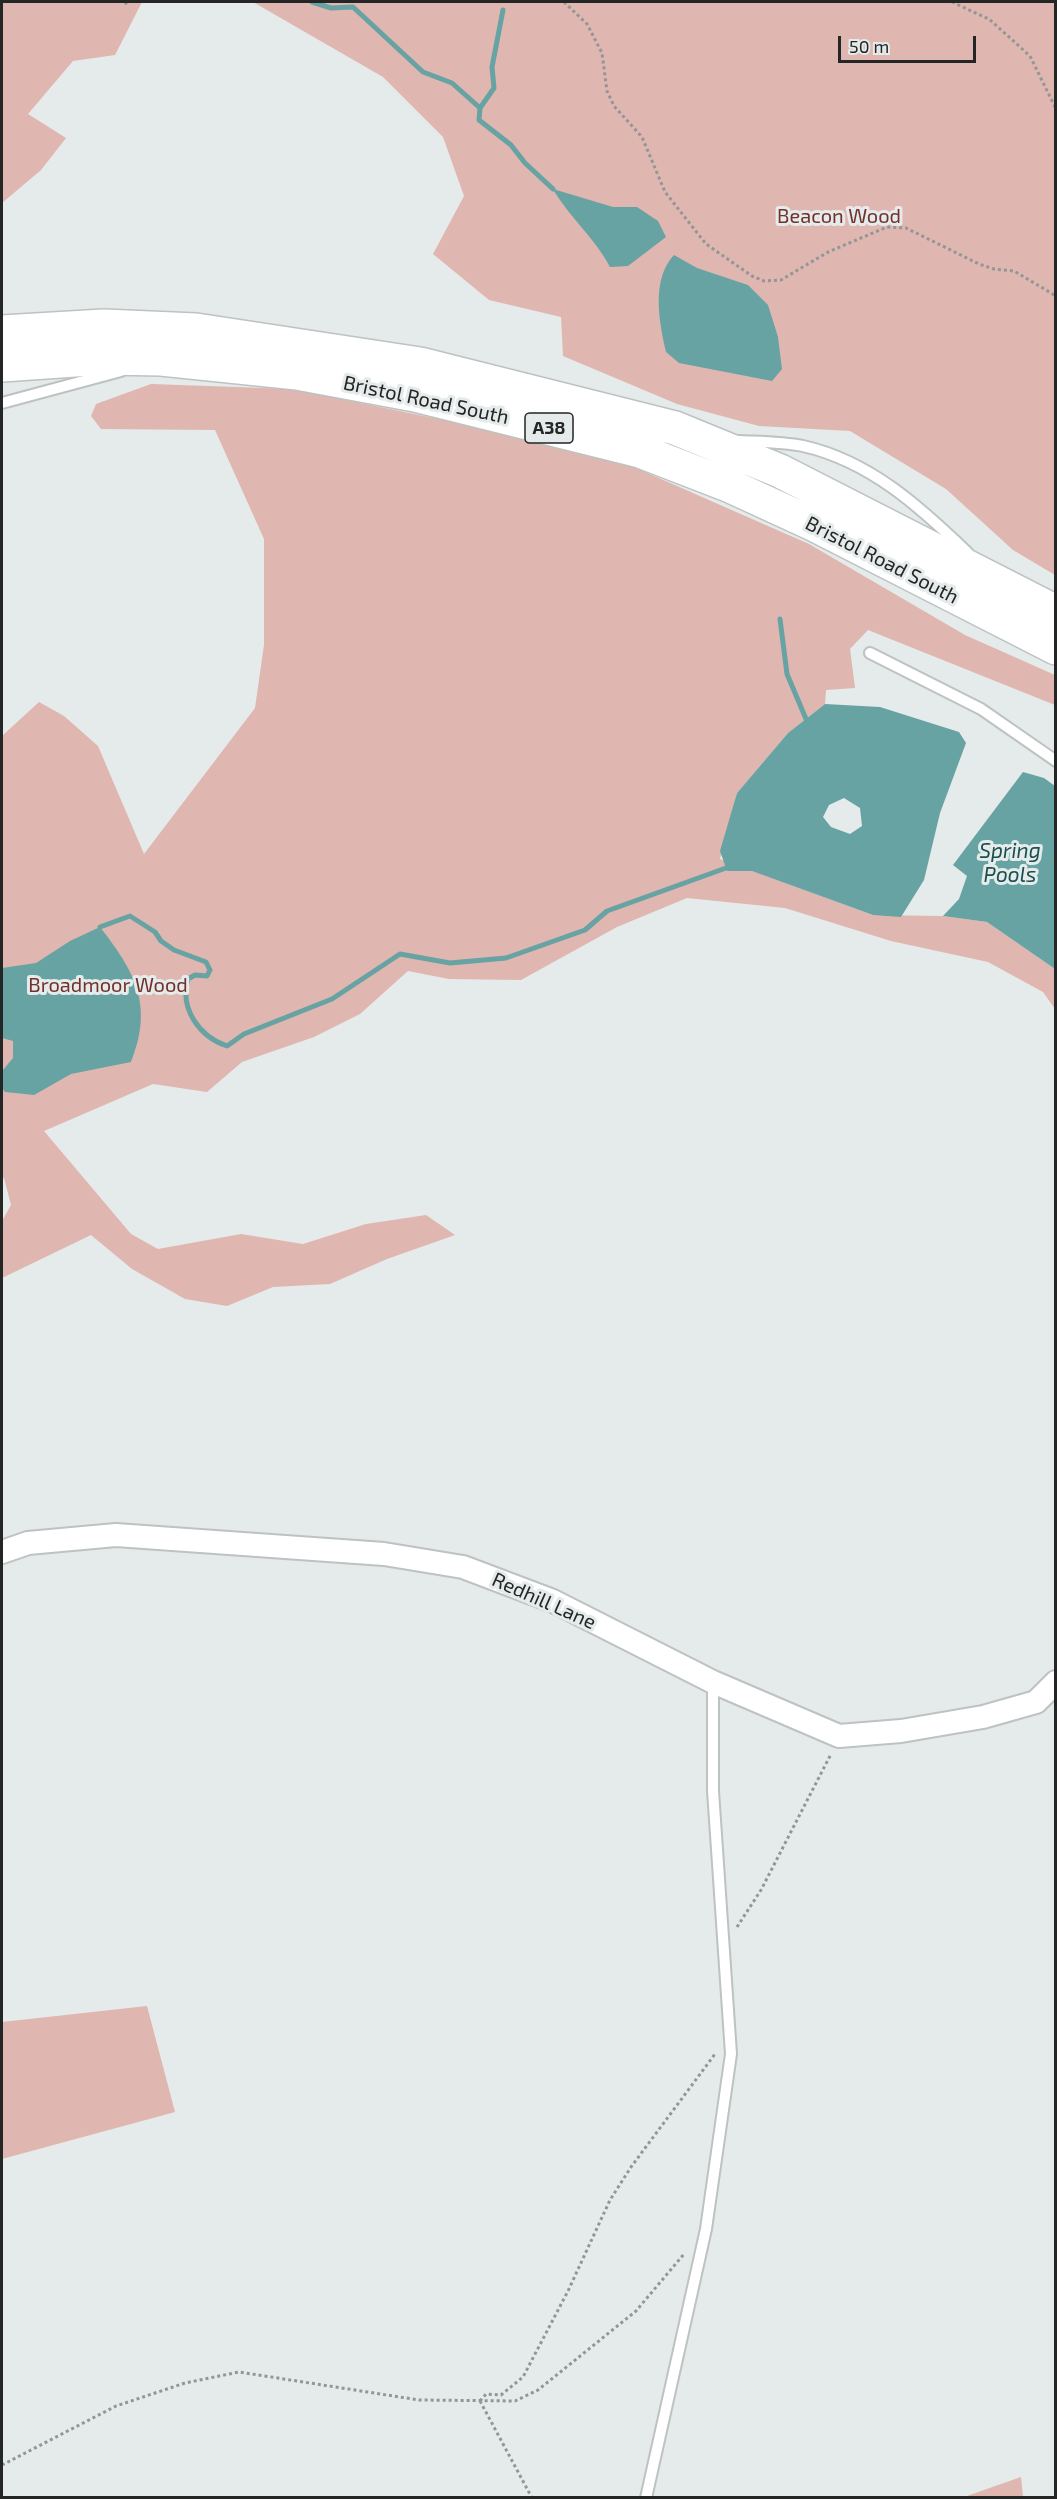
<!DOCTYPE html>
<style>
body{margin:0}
#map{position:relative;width:1057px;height:2499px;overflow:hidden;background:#e5eaea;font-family:"Exo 2",sans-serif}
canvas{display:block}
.frame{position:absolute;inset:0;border:3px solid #242525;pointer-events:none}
.scale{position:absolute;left:838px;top:36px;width:138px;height:27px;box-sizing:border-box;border:3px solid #242525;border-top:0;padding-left:8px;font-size:18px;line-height:21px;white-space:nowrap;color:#242525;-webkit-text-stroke:4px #e5eaea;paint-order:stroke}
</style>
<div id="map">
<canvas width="1057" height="2499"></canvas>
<div class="frame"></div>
<div class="scale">50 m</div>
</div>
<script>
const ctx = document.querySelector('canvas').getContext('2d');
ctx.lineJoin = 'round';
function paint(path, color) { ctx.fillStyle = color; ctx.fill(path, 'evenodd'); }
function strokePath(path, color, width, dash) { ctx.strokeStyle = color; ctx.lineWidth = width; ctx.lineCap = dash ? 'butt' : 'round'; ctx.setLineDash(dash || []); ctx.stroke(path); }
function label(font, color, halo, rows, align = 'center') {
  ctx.font = font + ' "Exo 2",sans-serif'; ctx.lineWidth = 6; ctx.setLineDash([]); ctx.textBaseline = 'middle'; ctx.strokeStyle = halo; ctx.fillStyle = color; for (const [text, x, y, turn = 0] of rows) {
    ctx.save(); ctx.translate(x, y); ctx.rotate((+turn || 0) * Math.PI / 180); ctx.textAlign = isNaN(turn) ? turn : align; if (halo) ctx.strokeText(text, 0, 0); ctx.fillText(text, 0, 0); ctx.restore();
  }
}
paint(new Path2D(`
 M2 2H142L115 55 73 61 28 114 66 138 41 170 2 203Z
 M253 2H1055V575L1013 550 946 489 850 431 759 426 677 404 563 356 561 317 489 300 433 254 464 196 443 137 383 77Z
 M151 384 293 389 526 437 636 468 809 544 965 635 1055 675V705L868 630 850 649 855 688 826 690 825 704 788 733 737 793 720 859 873 915 943 916 987 922 1055 969V1009L1043 992 988 962 891 941 785 908 687 898 617 927 521 980 449 979 408 971 360 1014 314 1037 242 1062 207 1092 153 1084 44 1131 131 1234 158 1249 241 1234 303 1244 366 1224 426 1215 455 1235 387 1259 330 1284 273 1287 227 1306 185 1299 132 1269 91 1235 2 1278V1221L11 1205 4 1178H2V736L39 702 64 716 98 746 144 854 255 708 264 645V539L215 430 101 429 91 416 96 404Z
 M147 2006 175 2112 2 2159V2022Z
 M1021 2477 1023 2497H964Z`), '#e0b6b0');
paint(new Path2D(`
 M553 189 613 207H637L658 221 666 237 628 266 610 267C595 238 569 217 553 189Z
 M674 255 697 268 748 285 768 305 778 337 782 369 772 381 679 363 666 352C659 321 651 280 674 255Z
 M825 704 880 707 959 732 966 743 940 813 924 880 901 917 873 915 752 871H727L720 851 737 793 788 733ZM844 798 860 808 862 826 850 834 831 827 823 817 829 805Z
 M1023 772 1044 778 1055 786V969L987 922 943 916 959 899 967 876 953 865Z
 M100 927C135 972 154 1005 131 1062L71 1074 34 1095 5 1092 2 1088V1071L13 1058V1041L2 1038V968L36 963 70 941Z`), '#67a3a3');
strokePath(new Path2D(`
 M312 2 331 8 353 7 423 72 452 83 480 108 479 120 511 145 525 163 553 189
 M480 108 494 88 492 67 503 10
 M780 619 787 674 806 719
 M100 927 130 916 155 932 161 941 174 950 206 962 210 970 207 976 195 975 188 979C179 1009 200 1037 227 1046L244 1034 332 999 400 954 450 963 506 958 585 930 607 911 726 868`), '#67a3a3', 5);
const lane = new Path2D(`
 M2 403 121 371
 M739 441C760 442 783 442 803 446 870 461 920 507 968 553
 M870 653 981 709 1056 761
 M646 2498 706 2229 731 2054 713 1791V1682`);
const street = new Path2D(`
 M2 1552 28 1543 116 1535 384 1554 463 1567 553 1601 713 1682 839 1736 901 1731 983 1717 1036 1702 1056 1682`);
const highway = new Path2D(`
 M2 332 104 326 196 330 420 364 675 428 780 471 1056 612
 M2 365 104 358 161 359 297 373 415 395 640 451 728 485 815 525 1056 648`);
strokePath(lane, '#bdc2c2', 14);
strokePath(street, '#bdc2c2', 26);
strokePath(highway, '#bdc2c2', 36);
strokePath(new Path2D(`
 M125 2 127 5
 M564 2 587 24 602 53 607 91 614 106 642 137 665 192 706 244 752 276 764 281 781 280 828 252 887 227 906 228 979 264 994 269 1014 271 1056 296
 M952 2 989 19 1030 56 1056 109
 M737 1927 761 1890 831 1754
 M480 2401 486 2394 501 2395 523 2377 568 2291 610 2200 631 2167 715 2054
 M480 2401 532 2498
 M2 2465 116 2406 185 2383 239 2372 419 2400 515 2401 538 2390 636 2311 684 2254`), '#939696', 3, [3, 3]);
strokePath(lane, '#fff', 10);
strokePath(street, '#fff', 22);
strokePath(highway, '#fff', 33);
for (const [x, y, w] of [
 [549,428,48]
]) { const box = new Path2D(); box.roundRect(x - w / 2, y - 15, w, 30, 4.5); ctx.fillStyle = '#e5eaea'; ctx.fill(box); strokePath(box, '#242525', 1.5); }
label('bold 18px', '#242525', null, [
 ["A38",549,428]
]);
label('20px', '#72312b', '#e5eaea', [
 ["Beacon Wood",839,216],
 ["Broadmoor Wood",108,985]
]);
label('20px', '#242525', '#e5eaea', [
 ["Bristol Road South",426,400,12],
 ["Bristol Road South",882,560,27],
 ["Redhill Lane",544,1601,24]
]);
label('italic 21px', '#195050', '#e5eaea', [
 ["Spring",1010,851],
 ["Pools",1010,875]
]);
</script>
